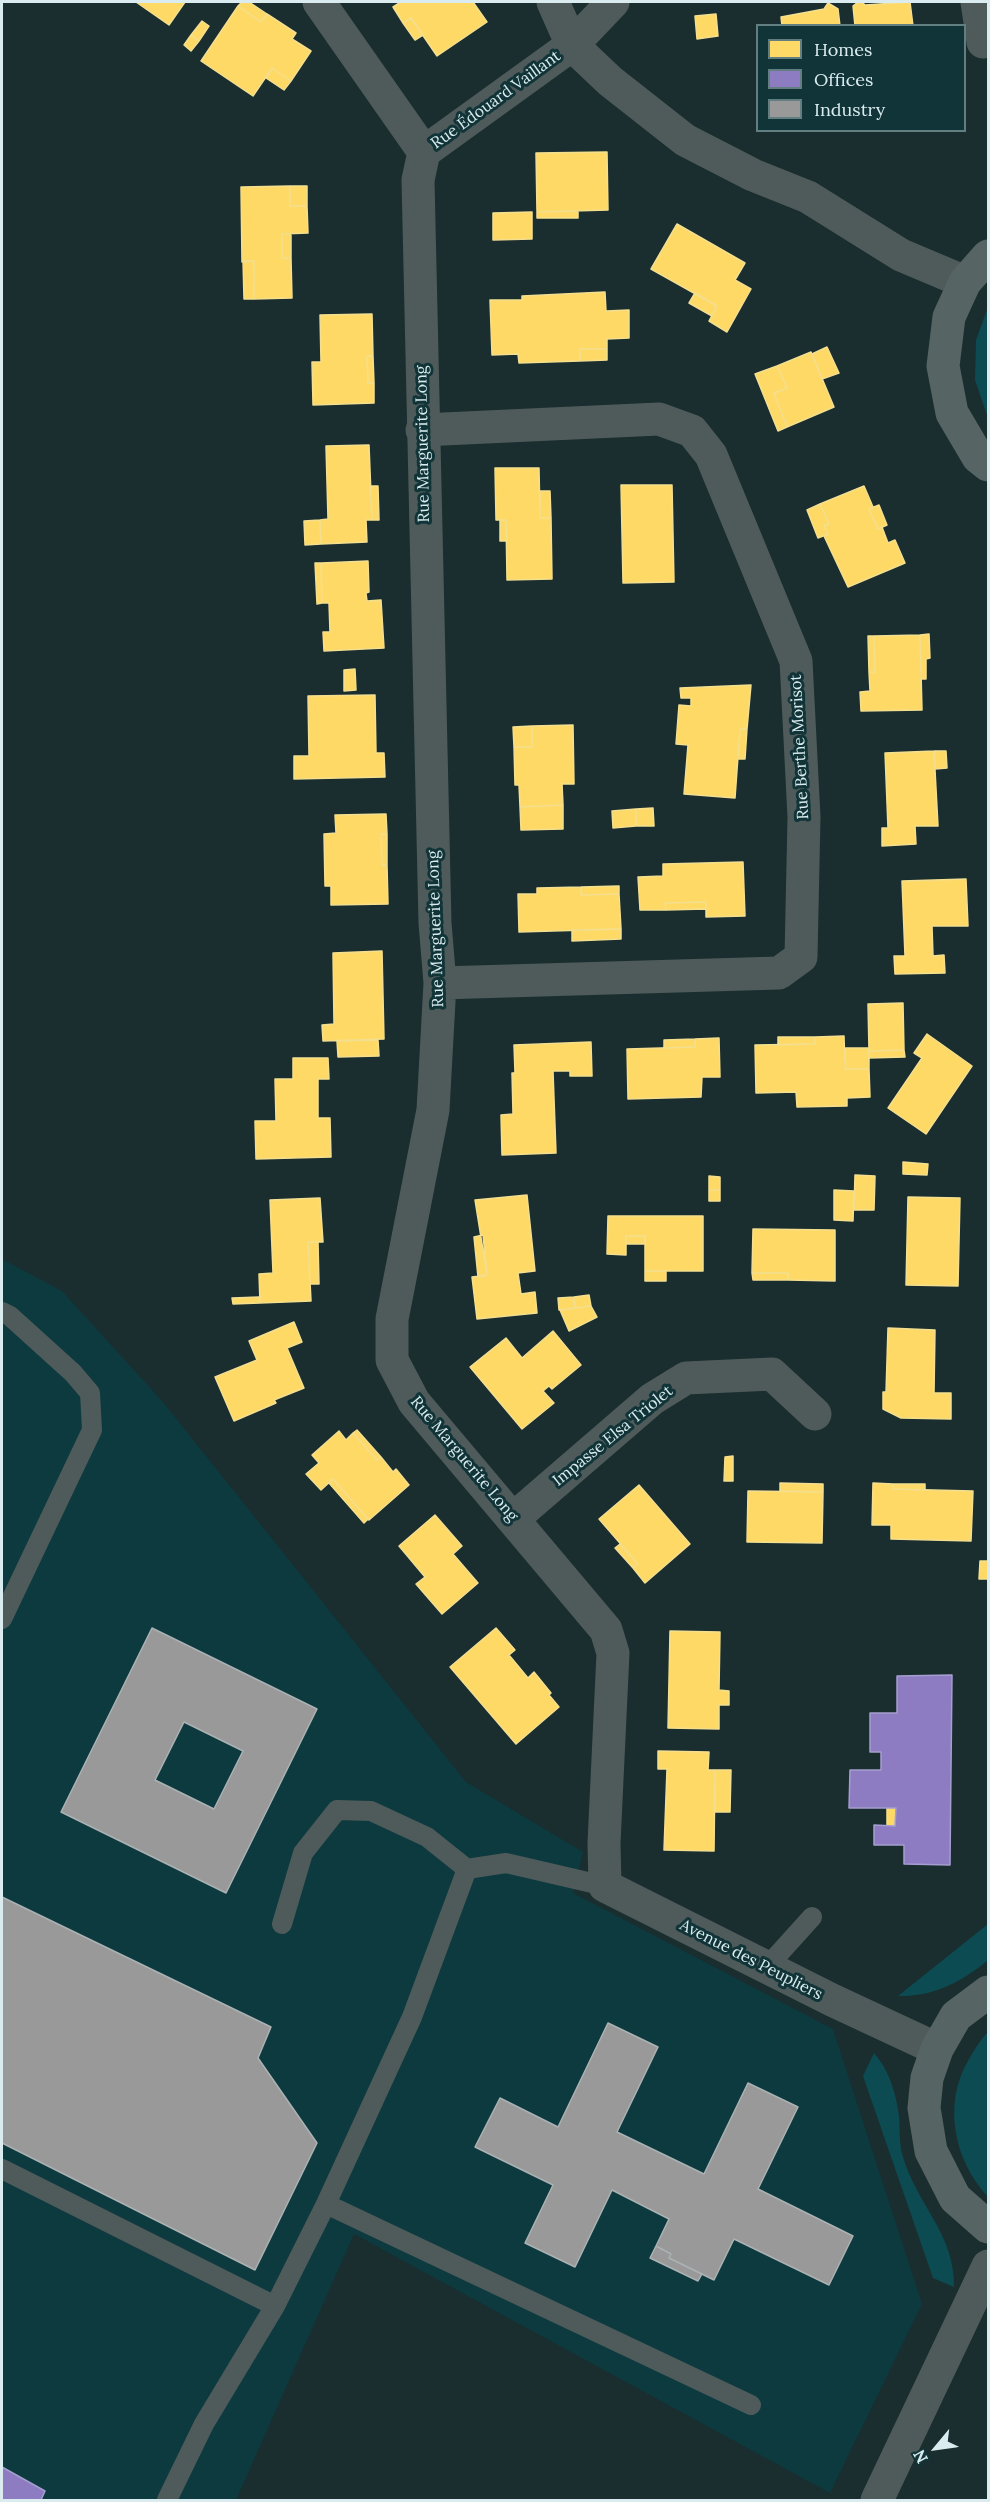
<!DOCTYPE html>
<meta charset="utf-8">
<style>
body{margin:0}
#map{position:relative;width:990px;height:2502px;overflow:hidden;background:#1a2d2f;font-family:Lora,serif}
canvas{display:block}
.frame{position:absolute;inset:0;border:3px solid #daecef;pointer-events:none}
.legend{position:absolute;left:756px;top:24px;width:210px;height:108px;box-sizing:border-box;background:#113438;border:2px solid #617e81;margin:0;padding:8px 10px;list-style:none;font-size:18px;color:#daecef}
.legend li{display:flex;align-items:center;gap:12px;height:30px}
.legend b{width:30px;border:2px solid #617e81}
.north{position:absolute;left:906px;top:2418px;width:60px;height:60px;-webkit-text-stroke:4px #113438;paint-order:stroke;rotate:241deg;font-size:16px;font-weight:700;line-height:24px;text-align:center;color:#daecef}
.north::after{content:'';display:block;margin:auto;width:21px;height:27px;background:#daecef;clip-path:polygon(50% 0,100% 100%,50% 72%,0 100%)}
</style>
<div id="map">
<canvas width="990" height="2502"></canvas>
<div class="frame"></div>
<ul class="legend">
<li><b style="height:16px;background:#ffd966"></b>Homes</li>
<li><b style="height:16px;background:#8e7cc3"></b>Offices</li>
<li><b style="height:16px;background:#999"></b>Industry</li>
</ul>
<div class="north">N</div>
</div>
<script>
const ctx = document.querySelector('canvas').getContext('2d');
ctx.lineJoin = 'round';
function paint(path, color) { ctx.fillStyle = color; ctx.fill(path, 'evenodd'); }
function strokePath(path, color, width, dash) { ctx.strokeStyle = color; ctx.lineWidth = width; ctx.lineCap = dash ? 'butt' : 'round'; ctx.setLineDash(dash || []); ctx.stroke(path); }
function label(font, color, halo, rows, align = 'center') {
  ctx.font = font + ' Lora,serif'; ctx.lineWidth = 6; ctx.setLineDash([]); ctx.textBaseline = 'middle'; ctx.strokeStyle = halo; ctx.fillStyle = color; for (const [text, x, y, turn = 0] of rows) {
    ctx.save(); ctx.translate(x, y); ctx.rotate((+turn || 0) * Math.PI / 180); ctx.textAlign = isNaN(turn) ? turn : align; if (halo) ctx.strokeText(text, 0, 0); ctx.fillText(text, 0, 0); ctx.restore();
  }
}
paint(new Path2D(`
 M2 1259 62 1291 163 1402 466 1782 583 1852 573 1893 833 2029 922 2304 830 2493 354 2234 236 2500H2Z`), '#0d3a3f');
paint(new Path2D(`
 M988 307V418L975 380 976 340Z
 M988 1924V1960C962 1982 933 1997 898 1996Z
 M988 2032V2197C954 2160 942 2104 969 2059 975 2049 980 2040 988 2032Z
 M874 2053C889 2070 896 2093 899 2116 900 2129 899 2144 903 2157 917 2205 955 2234 954 2287L933 2278 863 2076Z`), '#0d4b52');
const homes = new Path2D(`
 M136 2H185L169 25Z
 M242 2H249L267 14 261 22 238 6Z
 M401 2H473L487 22 437 56 411 18 403 23 393 7Z
 M858 2H862L865 5 910 2 913 26H855L853 6Z
 M828 3 838 9 840 26H782L781 17 824 9Z
 M238 6 261 22 267 14 296 33 292 39 311 51 291 81 272 68 253 96 201 61Z
 M716 14 718 36 697 39 695 16Z
 M411 18 423 35 415 40 403 23Z
 M202 21 209 26 199 41 191 35Z
 M191 35 199 41 191 51 184 45Z
 M272 68 291 81 284 90 266 78Z
 M607 152 608 210 537 212 536 153Z
 M290 186H307V206H290Z
 M290 186V206H307L308 233 282 234V258H291L292 298 254 299V261L242 262 241 187Z
 M578 211V218H537V212Z
 M532 212V239L493 240V213Z
 M677 224 745 263 735 280 751 289 727 332 709 321 717 306 651 269Z
 M282 234H291V258H282Z
 M243 261H254V299H244Z
 M605 292 606 311 629 310V338L607 339V349H580V361L519 363 518 354 492 355 490 300H522V296Z
 M695 293 717 306 712 316 689 303Z
 M372 314 373 356H367L368 383H374V403L313 405 312 362H321L320 315Z
 M827 347 839 373 822 379 812 354Z
 M580 349H607V360L580 361Z
 M811 352 834 407 787 427 774 393 787 388 777 366Z
 M367 356H373L374 383H368Z
 M777 366 787 388 774 393 787 427 778 431 755 374Z
 M369 445 372 520H366L367 542 321 544 320 520 328 519 326 446Z
 M495 468H539L540 518H551L552 579 507 580 506 520H496Z
 M621 485H672L674 582 623 583Z
 M370 486H378L379 520H372Z
 M864 486 873 507 869 509 878 529 882 527 888 543 895 540 905 563 848 587 824 536 828 534 824 526 829 524 820 504Z
 M540 491H550L551 518H540Z
 M820 504 829 524 824 526 828 534 818 538 807 510Z
 M879 505 887 525 878 529 869 509Z
 M320 520 321 544 305 545 304 521Z
 M500 520H506L507 541H500Z
 M368 561 369 592 366 593 367 601 381 600 384 648 324 651 323 632H330L329 603H322L321 563Z
 M315 563H321L322 603 317 604Z
 M929 634 930 658 926 659V679H921L920 635Z
 M920 635 922 710 861 711 860 692 870 691 869 672H875L874 636Z
 M868 636H874L875 672H869Z
 M355 669 356 690 344 691V670Z
 M751 685 747 729H740L735 798 684 794 688 745 676 744 679 705 691 706V698H681L680 688Z
 M375 695 376 753H384L385 777 294 779V756H309L308 696Z
 M573 725 574 784H562L563 805 520 807 519 785H515L514 747H532V726Z
 M532 726V747H514L513 727Z
 M740 729H747L745 759H738Z
 M934 751 938 826H915L916 844 882 846V828H888L885 753Z
 M934 751H946L947 768 935 769Z
 M563 805V829L521 830 520 807Z
 M653 808 654 826H636V809Z
 M636 809V826L613 828 612 811Z
 M386 814 387 834H381L382 865H387L388 904 331 905V886H325L324 834 336 833 335 815Z
 M381 834H387V865H382Z
 M743 862 745 916 706 917V902L665 903 666 910H640L638 877 663 876V864Z
 M966 879 968 926H932L933 956 944 955 945 973 895 974 894 956H905L902 881Z
 M619 886V894L581 895V887Z
 M581 887V895L619 894 621 929 519 932 518 894H537V888Z
 M706 902V909L666 910 665 903Z
 M621 929V939L572 941V930Z
 M382 951 384 1039 323 1041 322 1025 334 1024 333 953Z
 M903 1003 904 1050 869 1051 868 1004Z
 M927 1034 972 1066 926 1134 888 1108 922 1058 914 1053Z
 M844 1036 845 1069H869L870 1097 847 1098V1106L797 1107 796 1092 756 1093 755 1045 815 1044V1037Z
 M778 1037H815V1044L778 1045Z
 M719 1038 720 1077H702L701 1097 628 1099 627 1049 695 1047V1039Z
 M695 1039V1047L664 1048V1040Z
 M378 1040 379 1056 338 1057 337 1041Z
 M591 1042 592 1076H570V1071H553L556 1153 502 1155 501 1115 513 1114 512 1073H515L514 1045Z
 M845 1048H869V1069H845Z
 M904 1050 905 1057 869 1058V1051Z
 M293 1058H328L329 1079H318V1118H330L331 1157 256 1159 255 1121H276L275 1079H293Z
 M903 1162 928 1164 927 1175 903 1174Z
 M855 1175 875 1176 874 1210H854Z
 M709 1176 720 1177V1190H709Z
 M709 1190H720V1201H709Z
 M834 1190 854 1191 853 1221 834 1220Z
 M527 1195 535 1271 518 1273 521 1294 535 1292 537 1313 477 1319 472 1277 487 1275 475 1200Z
 M908 1197 960 1198 958 1286 906 1285Z
 M320 1198 323 1242H308L311 1301 260 1303 259 1274 273 1273 270 1200Z
 M608 1216H703V1271H645V1236H626V1255L607 1254Z
 M753 1229 835 1230V1281L788 1280V1273H752Z
 M483 1235 487 1275 478 1277 474 1237Z
 M626 1236H645V1244H626Z
 M308 1242H318L319 1284H310Z
 M645 1271H666V1281H645Z
 M752 1273H788V1280H753Z
 M589 1295 591 1306 575 1308 574 1297Z
 M259 1297 260 1303 233 1304 232 1298Z
 M574 1297 575 1308 559 1310 558 1298Z
 M591 1306 597 1317 569 1331 560 1310Z
 M294 1322 302 1342 287 1348 304 1388 274 1400 276 1403 234 1421 215 1377 257 1360 249 1341Z
 M888 1328 935 1330 934 1393H951V1419L901 1418 883 1409V1392H886Z
 M553 1331 581 1365 552 1389 549 1386 543 1391 554 1403 522 1429 470 1367 506 1338 522 1358Z
 M357 1430 381 1457 377 1460 353 1433Z
 M339 1431 346 1440 353 1433 377 1460 381 1457 393 1472 396 1469 409 1485 369 1520 333 1479 321 1490 306 1474 319 1463 312 1455Z
 M733 1456V1481H724L725 1457Z
 M333 1479 368 1519 364 1523 329 1483Z
 M780 1483 823 1484V1492L780 1491Z
 M873 1483 893 1484V1489L973 1491 971 1541 891 1539V1525H872Z
 M893 1484H925V1490L893 1489Z
 M639 1485 690 1544 645 1583 633 1568 638 1564 599 1519Z
 M748 1491 823 1492 822 1543 747 1542Z
 M435 1515 462 1546 453 1554 478 1583 442 1614 416 1584 425 1577 399 1546Z
 M620 1544 638 1564 633 1568 615 1548Z
 M980 1561H988V1579H979Z
 M496 1628 515 1650 509 1655 528 1678 534 1672 551 1693 549 1695 559 1707 516 1744 450 1667Z
 M670 1631 720 1632 719 1690 729 1691V1705H719V1729L668 1728Z
 M658 1751 709 1752 708 1770H715L714 1851 664 1850 667 1769H658Z
 M715 1770H731L730 1812H715Z
 M887 1808H896L895 1826H887Z`);
paint(homes, '#ffd966');
strokePath(homes, '#f4df8f', 1.5);
const offices = new Path2D(`
 M952 1675 950 1865 904 1864V1845H874V1825L895 1826 896 1808H849L850 1770H881V1752H870V1713H897V1676Z
 M2 2467 45 2491 41 2500H2Z`);
paint(offices, '#8e7cc3');
strokePath(offices, '#a59ed0', 1.5);
const industry = new Path2D(`
 M152 1628 317 1709 226 1893 61 1812ZM184 1722 243 1751 214 1809 155 1780Z
 M2 1897 271 2027 258 2058 317 2143 255 2270 2 2143Z
 M608 2023 658 2047 617 2132 704 2174 748 2083 798 2107 758 2189 853 2236 829 2285 734 2239 714 2280 669 2258 671 2254 656 2246 669 2219 612 2190 575 2267 525 2243 553 2185 475 2147 500 2098 558 2127Z
 M656 2246 671 2254 669 2258 702 2274 698 2281 650 2258Z`);
paint(industry, '#999');
strokePath(industry, '#acb2b3', 1.5);
strokePath(new Path2D(`
 M2 1312 10 1316 73 1373 90 1393 92 1430 2 1619
 M282 1924 303 1853 337 1810 371 1811 427 1837 467 1869
 M766 1968 812 1917
 M2 2169 275 2306
 M326 2204 751 2405
 M167 2500 204 2424 275 2306 326 2204 412 2017 467 1869 506 1863 605 1886`), '#4e5b5a', 20);
strokePath(new Path2D(`
 M319 2 424 152
 M553 2 572 45 610 81 685 140 753 175 808 197 901 255 965 282
 M977 2 983 42
 M424 152 418 180 435 923 440 983 433 1110 392 1319V1360L414 1402 606 1630 613 1653 604 1843 605 1886 832 2000 937 2049
 M424 152 572 45 613 2
 M422 430 659 419 692 431 711 455 796 661 804 817 801 957 779 973 440 983
 M513 1519 652 1399 686 1378 772 1374 815 1414
 M877 2500 988 2266`), '#4e5b5a', 33);
strokePath(new Path2D(`
 M988 256 965 282 949 317 943 366 952 413 978 457 988 465
 M988 1992 956 2016 937 2049 927 2078 924 2108 931 2151 955 2198 988 2227`), '#566464', 33);
label('16px', '#daecef', '#113438', [
 ["Rue Édouard Vaillant",496,100,-36],
 ["Rue Marguerite Long",423,444,-91],
 ["Rue Berthe Morisot",800,747,-93],
 ["Rue Marguerite Long",436,929,-92],
 ["Impasse Elsa Triolet",613,1436,-39],
 ["Rue Marguerite Long",464,1459,50],
 ["Avenue des Peupliers",751,1960,27]
]);
</script>
